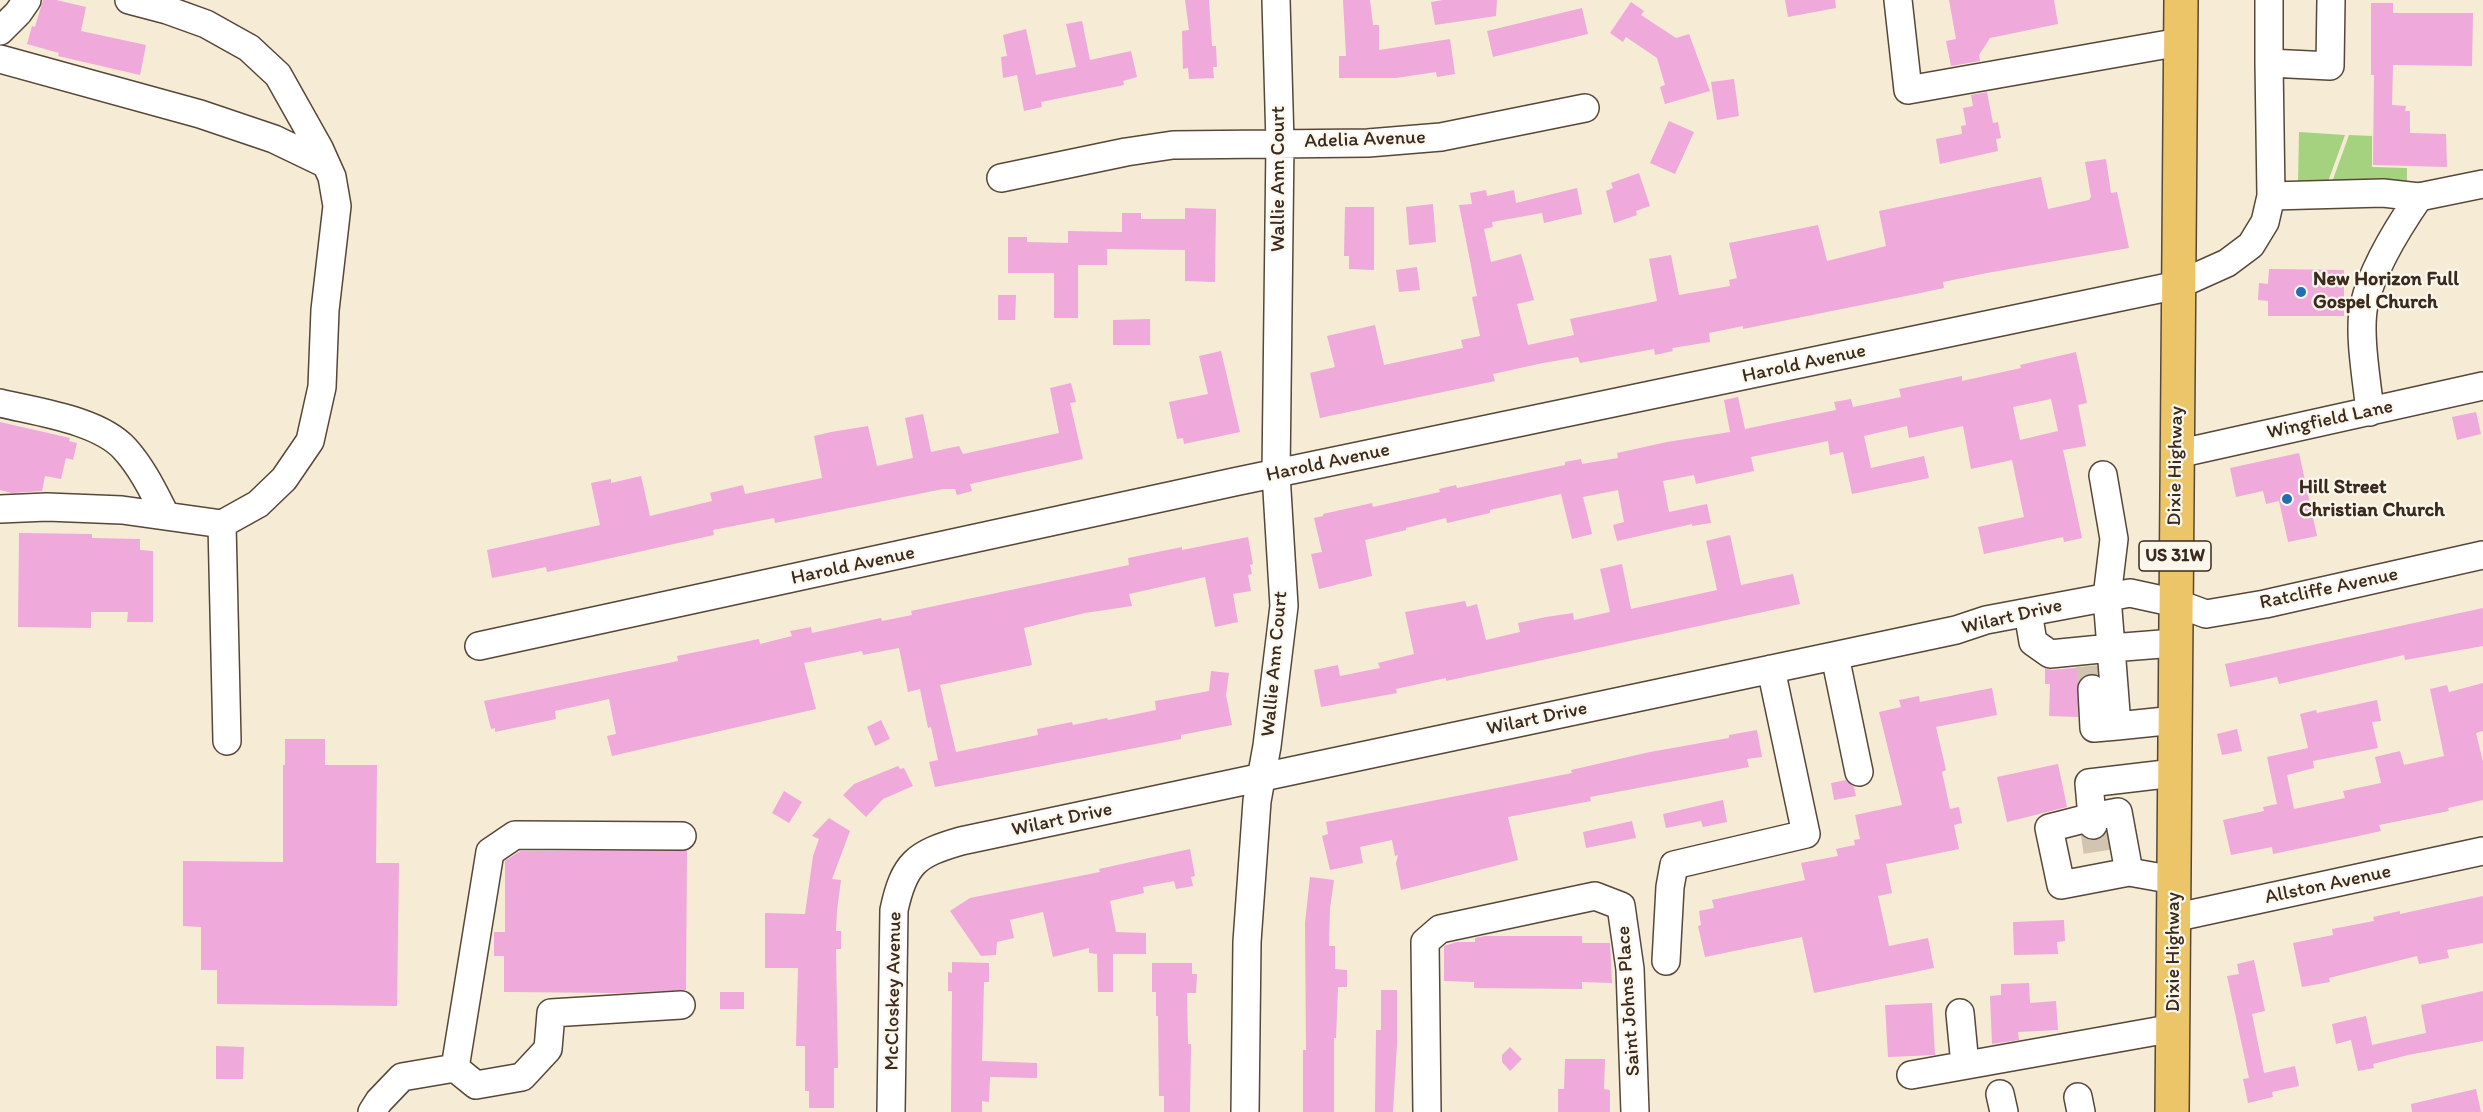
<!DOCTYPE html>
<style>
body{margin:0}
canvas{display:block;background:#f6ebd5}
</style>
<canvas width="2483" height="1112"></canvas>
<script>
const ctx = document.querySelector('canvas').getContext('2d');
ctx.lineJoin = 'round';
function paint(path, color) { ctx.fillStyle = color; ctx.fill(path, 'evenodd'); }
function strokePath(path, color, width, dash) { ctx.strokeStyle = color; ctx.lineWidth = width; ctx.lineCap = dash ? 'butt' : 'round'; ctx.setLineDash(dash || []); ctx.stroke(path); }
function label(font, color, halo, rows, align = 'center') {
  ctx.font = font + ' Itim,sans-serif'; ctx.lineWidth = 4.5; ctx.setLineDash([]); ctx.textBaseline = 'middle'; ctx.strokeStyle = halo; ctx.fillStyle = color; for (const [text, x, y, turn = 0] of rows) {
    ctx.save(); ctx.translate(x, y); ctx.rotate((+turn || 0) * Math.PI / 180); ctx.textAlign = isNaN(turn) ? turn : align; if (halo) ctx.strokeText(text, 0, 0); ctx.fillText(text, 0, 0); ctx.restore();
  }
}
paint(new Path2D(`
 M2299 132 2345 135 2326 187 2298 184Z
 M2349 135 2372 136V167L2407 168V184L2331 185Z`), '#a5d27f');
paint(new Path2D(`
 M43 0H56L86 7 81 31 146 45 140 75 58 56 59 53 27 44 32 26 35 27Z
 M1185 0H1209L1212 46H1216L1217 67H1213L1214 78 1189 79 1188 68 1183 69 1182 31 1189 30Z
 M1343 0H1370L1373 25H1379V50L1450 39 1455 74 1437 77 1436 72 1396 78H1339V56H1346Z
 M1443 0H1497L1496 16 1435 25 1431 2Z
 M1785 0H1835L1836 8 1788 17Z
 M1949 0H2054L2058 24 1990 38 1979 55 1980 61 1951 66 1946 41 1956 39Z
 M1631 2 1644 11 1641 15 1676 38 1689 34 1710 91 1665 104 1660 87 1665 85 1657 58 1626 37 1623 42 1610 33Z
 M2371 3H2393V13H2473L2472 66 2393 65 2392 105 2406 106 2405 111H2410V133L2446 134 2447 167 2373 165 2374 75H2371Z
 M1582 8 1588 34 1493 57 1487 31Z
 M1082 21 1090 60 1131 51 1137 77 1123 81 1124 85 1041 102 1042 107 1024 111 1017 75 1003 78 1001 57 1007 56 1003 35 1026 29 1036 75 1076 67 1066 24Z
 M1734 79 1739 116 1717 120 1711 82Z
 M1987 92 1993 123 1998 122 2001 138 1996 139 1998 151 1940 164 1936 139 1962 134 1961 126 1966 125 1963 108 1973 106 1971 95Z
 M1669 121 1694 132 1675 174 1650 163Z
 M2106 159 2111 193 2117 192 2129 248 1987 273 1943 282 1944 288 1906 296 1743 329V326L1709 333 1710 342 1672 348 1673 351 1655 355 1654 349 1580 363 1578 357 1543 363 1493 374 1495 381 1320 418 1310 373 1335 367 1327 336 1375 325 1384 365 1463 348 1461 340 1480 336 1472 297 1477 296 1459 205 1472 204 1470 193 1486 190 1487 196 1514 190 1516 203 1577 188 1582 214 1544 223 1542 213 1492 222 1493 227 1484 229 1491 262 1521 254 1534 300 1517 304 1528 345 1574 335 1570 319 1657 301 1649 259 1671 255 1679 295 1730 286 1729 280 1737 278 1729 243 1818 225 1827 261 1886 246 1879 211 2041 177 2048 209 2089 200 2091 197 2085 162Z
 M1639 173 1650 206 1636 211 1637 215 1614 223 1606 191 1613 188 1611 183Z
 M1433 204 1436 242 1409 245 1406 207Z
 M1345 207H1374V270L1349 269V256H1344Z
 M1185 208 1216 209 1215 282 1185 281V250L1107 249V265H1078V318H1054V273H1008V237H1027V242L1068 243V231L1122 232V213H1141V219H1185Z
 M1417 267 1420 290 1399 292 1396 270Z
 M2269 269 2344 270V316H2268V301L2258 300 2259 283 2268 284Z
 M998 295H1016L1015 320H998Z
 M1150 319V345H1113V320Z
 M1221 351 1240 432 1184 444 1183 438 1177 439 1169 402 1208 394 1199 356Z
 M2076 352 2087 403 2078 405 2086 446 2063 450 2082 538 2064 542 2063 537 1984 554 1978 527 2024 517 2012 460 1971 469 1963 426 1909 438 1907 426 1864 436 1871 468 1924 456 1929 478 1852 494 1843 452 1830 455 1828 441 1751 457 1754 471 1696 484 1694 475 1663 481 1669 512 1707 504 1711 523 1692 526V524L1617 541 1613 525 1624 522 1618 490 1583 497 1592 534 1572 539 1561 494 1490 510V513L1447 523 1446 518 1406 528V530L1365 540 1372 576 1319 589 1311 554 1322 552 1314 518 1323 516V514L1372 503 1373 507 1440 492 1439 489 1456 485 1457 488 1565 465V462L1581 459 1582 464 1618 458 1617 453 1667 442 1730 432 1724 400 1738 397 1745 429 1836 410 1834 402 1851 399 1853 407 1901 397 1899 389 1962 376V381L2021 368 2020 365ZM2051 399 2058 431 2020 440 2013 407Z
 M1071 383 1076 402 1070 403 1083 459 970 484 972 491 957 495 955 489H943L775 523 774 518 713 530 714 535 589 563 547 572 546 567 492 578 487 550 600 525 591 483 611 479V483L641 476 650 516 712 501 710 493 743 485 745 494 822 478 814 436 831 432 868 426 877 466 913 458 905 418 923 414 931 452 959 446 963 454 1059 433 1050 388Z
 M2476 412 2481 434 2457 440 2452 417Z
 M0 422 70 438 69 441 77 443 73 460 66 458 61 479 45 476 42 491 12 493 0 490Z
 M2299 453 2317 536 2288 542 2279 501 2266 504 2263 491 2236 497 2230 468Z
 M19 533 92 534V538L140 539V550L153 551V622H127L128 612H91V628L18 627Z
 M1730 535 1741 585 1793 574 1800 604 1446 681V678L1396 689 1397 693 1321 707 1314 670 1338 665 1340 676 1380 668 1378 663 1414 654 1405 612 1465 601 1467 607 1477 604 1486 640 1520 632 1518 623 1546 617 1573 613 1574 620 1610 612 1600 569 1622 564 1631 609 1717 590 1706 541Z
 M1248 537 1253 564 1250 565 1252 574 1248 575 1251 591 1233 594 1238 622 1215 627 1205 577 1129 594 1132 606 1085 613 1024 628 1032 665 940 685 956 752 1038 735 1037 729 1072 722 1073 725 1107 718 1108 720 1156 710 1155 701 1209 691 1211 671 1229 673 1226 695 1232 725 1181 735V739L935 787 929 762 938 760 931 727 928 728 920 689 908 692 899 648 863 655 862 651 804 663 816 709 612 756 607 736 616 734 609 699 555 711 556 719 495 732V728L491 729 484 701 678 661 677 656 759 639 760 644 792 636 790 631 811 627 812 633 881 618 882 621 912 615 911 611 1129 565 1128 558 1182 547V550Z
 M2483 608V646L2405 660 2404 655 2279 684 2277 677 2230 687 2225 664Z
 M2093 666H2097V674L2084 676 2078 682V717L2049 716 2050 684H2045V668L2052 670Z
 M2483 683V731L2476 733 2483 762V800L2448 808 2449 811 2379 825 2381 831 2354 837 2273 854 2272 847 2231 855 2223 820 2264 811 2263 807 2277 804 2267 757 2308 748 2300 714 2316 710 2317 713 2377 700 2381 721 2372 722 2378 748 2313 761 2314 768 2287 775 2294 809 2345 798 2343 791 2381 783 2375 757 2400 751 2404 765 2444 756 2430 689 2447 685 2449 692Z
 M1992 688 1997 715 1936 727 1946 770 1942 772 1950 809 1959 807 1962 823 1954 825 1959 849 1886 864 1892 893 1878 896 1889 946 1928 938 1934 968 1814 993 1802 937 1705 957 1698 926 1701 925 1699 911 1714 908 1712 900 1805 880 1801 863 1838 856 1836 849 1855 845 1854 840 1860 839 1855 815 1902 805 1879 712 1901 707 1899 700 1919 696 1920 702Z
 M881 720 890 739 875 746 867 727Z
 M2237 729 2242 751 2222 755 2217 734Z
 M1757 730 1762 757 1747 759 1749 767 1590 797 1591 801 1508 817 1518 860 1401 890 1396 863 1398 855 1395 856 1392 840 1360 847 1363 863 1330 870 1322 836 1328 834 1326 822 1572 773 1571 770 1650 752 1729 738V735Z
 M285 739H325V765H377L376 863H399L397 1006 217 1004V970H201V927L183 926V861L283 862V765H285Z
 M2058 764 2067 807 2007 822 1997 777Z
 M898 766 900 769 904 768 913 786 883 799 866 817 843 795 854 784Z
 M1846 780 1854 787 1856 796 1834 800 1831 783Z
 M784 791 802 802 789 823 772 813Z
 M1723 800 1727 822 1703 827 1701 821 1666 828 1663 814Z
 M829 818 850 831 832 879 841 880 837 910 836 931H841V949H836L838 1068H834V1108H809V1091H805V1046H796L798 968H765V913L805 914 813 856 819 839 812 836Z
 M1632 821 1636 838 1586 848 1583 832Z
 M1190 849 1195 876 1191 877 1193 886 1176 889 1174 881 1143 887 1144 893 1110 901 1116 932 1146 933V954H1113V992H1098L1097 954 1089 953V948L1053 957 1043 912 1010 920 1014 938 997 942 996 955 981 956 950 911 970 898 1100 872 1099 869Z
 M687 850 686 990 619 993 504 992V956H494V932H505V861L520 851Z
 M1310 877 1334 880 1330 908 1329 946H1335V969L1347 970V987H1338L1336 1038H1334V1112H1303V1050H1306L1305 923Z
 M2483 896V943L2447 950 2449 958 2419 964 2417 956 2329 978 2330 982 2302 987 2293 943 2333 935 2332 929 2374 921 2373 917 2400 911V914Z
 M2064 920 2065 941 2057 942 2058 954 2014 955 2013 922Z
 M1485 936H1582V943H1610L1612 983 1582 982V989L1474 988V982L1444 981V946L1457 942H1475V938Z
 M2254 960 2265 1011 2252 1014 2264 1073 2295 1066 2299 1086 2272 1092 2273 1097 2248 1103 2243 1079 2249 1078 2227 976 2239 974 2237 964Z
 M952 962 989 963V982H984L982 1061 1037 1063V1078L990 1077 989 1102 982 1101V1112H951L952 991H948V972L952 973Z
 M1152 963H1192V974H1197L1196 993H1187L1188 1044H1191L1190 1112H1164V1096H1159L1158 1016H1156V992H1152Z
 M2029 983 2030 1003 2056 1001 2058 1030 2018 1032 2019 1040 1992 1044 1990 996 2001 995V984Z
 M1381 990H1397V1044L1393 1112H1375L1376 1030H1381Z
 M2483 991V1041L2408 1055 2373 1064 2374 1068 2358 1071 2351 1040 2336 1044 2332 1024 2366 1016 2372 1045 2426 1033 2421 1005Z
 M720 992H744V1009H720Z
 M1932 1003 1935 1055 1888 1057 1885 1005Z
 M216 1046 244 1047 243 1079H216Z
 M1510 1047 1522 1059 1510 1071 1502 1062V1055Z
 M1565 1059H1605L1604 1089 1610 1090V1112H1558V1089H1564Z
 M2476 1089 2481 1112H2412L2411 1104Z`), '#efa9da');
strokePath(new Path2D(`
 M2090 666 2092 689
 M2093 825 2099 865`), '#d1c4b0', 27, [27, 14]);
const minor = new Path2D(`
 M129 0 167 10 206 24 249 48 278 75 319 148 332 177 337 206 325 310 322 387 310 441 284 479 258 504 222 524 227 741
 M1898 0 1908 90 2180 42
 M2269 0V63L2330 66 2331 0
 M0 31 18 13 27 0
 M0 59 200 114 274 139 326 164
 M1001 178 1126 152 1173 145 1368 143 1441 137 1585 108
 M2271 196 2383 193 2419 197
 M0 403C37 412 99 420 125 449 143 469 154 493 166 516
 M2370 412C2367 381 2358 333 2364 305 2372 270 2399 226 2419 197L2483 184
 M2177 454 2483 386
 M0 509 47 507 122 510 222 524
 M2028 612 2033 642 2050 654 2111 648 2107 597 2114 539 2103 475
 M2174 643 2111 648 2117 726 2175 720
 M479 646 1234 482 2178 285 2227 263 2251 245 2265 222 2271 196 2269 63
 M1835 656 1859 772
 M2092 689 2094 728 2117 726
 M2093 825 2092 817 2049 828 2061 885 2129 872 2118 812 2092 817 2089 783 2174 773
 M2129 872 2174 880
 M2173 918 2483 851
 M1666 961 1670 887 1674 865 1806 834 1771 669
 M1960 1013 1965 1065
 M455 1068 476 1085 522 1077 548 1049 551 1013 681 1005
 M1911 1075 2174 1028
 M2000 1094 2004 1112
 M2078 1097 2081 1112
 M372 1112 379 1101 402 1077 455 1068 490 852 515 835 682 836
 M891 1112 894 910C904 863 916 854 961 841L1956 630 1986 620 2130 593 2176 603 2206 614 2265 604 2483 555
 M1245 1112 1247 942 1257 801 1267 746 1284 606 1276 474 1280 143 1276 0
 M1427 1112 1425 942 1440 929 1595 896 1621 906 1630 969 1635 1112`);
const major = new Path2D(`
 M2172 1112 2181 0`);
strokePath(minor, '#574739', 30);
strokePath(major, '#574739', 36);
strokePath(minor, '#fff', 27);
strokePath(major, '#edc569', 33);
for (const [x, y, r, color] of [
 [2301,292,6,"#1f6fb2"],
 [2287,499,6,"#1f6fb2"]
]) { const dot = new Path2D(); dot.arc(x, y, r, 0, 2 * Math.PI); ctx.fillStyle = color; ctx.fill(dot); strokePath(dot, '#fbf7ec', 2); }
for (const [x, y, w] of [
 [2175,556,72]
]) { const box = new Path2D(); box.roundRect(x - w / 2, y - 15, w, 30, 4.5); ctx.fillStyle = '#fbf7ec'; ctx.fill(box); strokePath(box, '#3b2a1e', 1.5); }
label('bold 18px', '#3b2a1e', null, [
 ["US 31W",2175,556]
]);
label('20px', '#3b2a1e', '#fbf7ec', [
 ["Adelia Avenue",1365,140,-2],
 ["Wallie Ann Court",1279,179,-90],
 ["Harold Avenue",1804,364,-12],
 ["Wingfield Lane",2330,420,-12],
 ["Harold Avenue",1328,463,-12],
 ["Dixie Highway",2176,466,-89],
 ["Harold Avenue",853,566,-12],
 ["Ratcliffe Avenue",2329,589,-12],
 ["Wilart Drive",2012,617,-13],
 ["Wallie Ann Court",1275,664,-85],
 ["Wilart Drive",1537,719,-12],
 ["Wilart Drive",1062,820,-12],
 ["Allston Avenue",2328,885,-12],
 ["Dixie Highway",2174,952,-90],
 ["McCloskey Avenue",894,991,-89],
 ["Saint Johns Place",1629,1001,-94]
]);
label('bold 20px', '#3b2a1e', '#fbf7ec', [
 ["New Horizon Full",2313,280],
 ["Gospel Church",2313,303],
 ["Hill Street",2299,488],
 ["Christian Church",2299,511]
], 'left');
</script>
